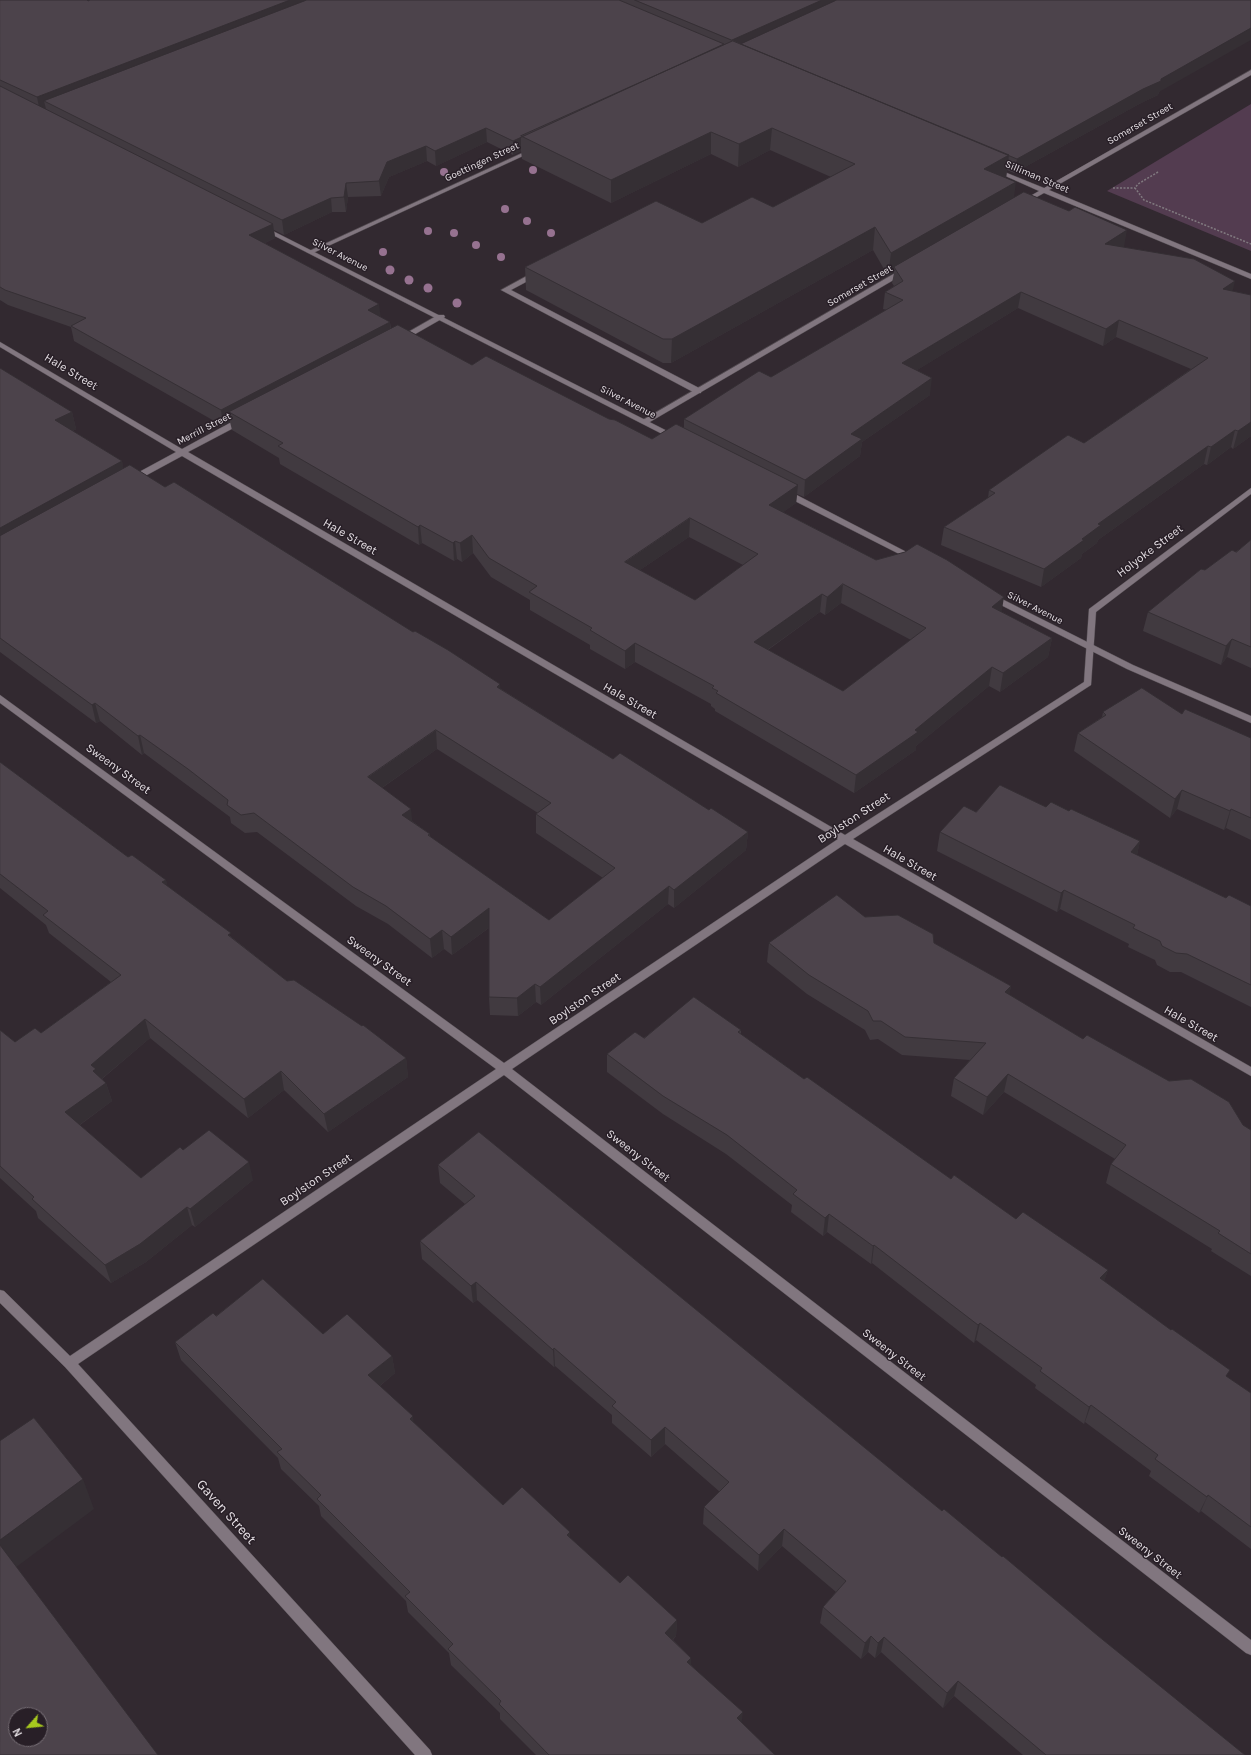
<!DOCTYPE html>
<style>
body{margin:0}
#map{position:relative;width:1251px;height:1755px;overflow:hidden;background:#322930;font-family:Karla,sans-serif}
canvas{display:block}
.north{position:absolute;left:8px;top:1707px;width:40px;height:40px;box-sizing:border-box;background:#281f27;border:1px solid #746c73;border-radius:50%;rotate:243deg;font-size:11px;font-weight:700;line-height:16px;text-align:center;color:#e6e0e5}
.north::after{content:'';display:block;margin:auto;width:14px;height:18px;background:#a7c81e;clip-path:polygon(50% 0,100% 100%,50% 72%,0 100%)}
</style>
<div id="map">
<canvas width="1251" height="1755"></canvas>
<div class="north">N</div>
</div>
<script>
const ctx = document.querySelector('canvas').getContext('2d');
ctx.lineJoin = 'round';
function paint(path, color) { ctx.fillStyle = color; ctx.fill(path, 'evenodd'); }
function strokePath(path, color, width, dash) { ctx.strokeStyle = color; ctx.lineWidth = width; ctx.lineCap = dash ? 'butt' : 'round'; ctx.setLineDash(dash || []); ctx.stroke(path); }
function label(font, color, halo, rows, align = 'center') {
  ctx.font = font + ' Karla,sans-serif'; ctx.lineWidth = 3; ctx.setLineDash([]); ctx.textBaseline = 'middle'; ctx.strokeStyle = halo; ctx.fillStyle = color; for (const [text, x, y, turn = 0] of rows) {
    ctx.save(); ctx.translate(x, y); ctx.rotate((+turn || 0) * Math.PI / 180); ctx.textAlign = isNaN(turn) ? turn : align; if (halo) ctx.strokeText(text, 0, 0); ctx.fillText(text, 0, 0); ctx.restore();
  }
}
paint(new Path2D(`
 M1251 104V251L1107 191Z`), '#533c50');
const service = new Path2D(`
 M534 272 541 274 511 290 701 389V393H695L501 290Z`);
const minor = new Path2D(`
 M1251 70V75L1049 190 1251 274V279L1044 193 1024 204H1020V202L1039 191 992 170 997 169 1044 188Z
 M531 149 536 150 313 253 307 252Z
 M902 269 909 271 648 423H642L641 421Z
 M438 315H444L445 317 403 341H400L396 339Z
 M0 342 182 449 239 418H245V422L188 452 845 835 1084 682 1089 609 1251 488V494L1096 612 1091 685 853 839 1251 1067V1076L845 844 512 1069 1251 1640V1655L1246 1653 504 1075 78 1364 430 1750 432 1755H415L65 1367 0 1303V1290L4 1291 70 1356 496 1069 0 703V695L504 1063 838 839 182 456 134 482H128V478L176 452 0 347Z`);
const secondary = new Path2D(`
 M261 227H265L679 437 675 439H672L261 229Z
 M783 491H789L920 559 916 562 913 561 783 495Z
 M992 594 1133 665 1251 716V723L1127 669 989 599 988 597Z`);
strokePath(service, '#4f484d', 1);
strokePath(minor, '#4f484d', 1);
strokePath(secondary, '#4f484d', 1);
strokePath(new Path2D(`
 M1158 172 1138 184 1135 188 1144 200 1251 244
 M1113 188H1135`), '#80797f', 1.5, [2, 1.5]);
paint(service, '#81767f');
paint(minor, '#81767f');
paint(secondary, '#81767f');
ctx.fillStyle = '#967290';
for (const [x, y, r] of [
 [533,170,4],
 [444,172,4],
 [505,209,4],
 [527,221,4],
 [428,231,4],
 [454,233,4],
 [551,233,4],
 [476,245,4],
 [383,252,4],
 [501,257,4],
 [390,270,4.5],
 [409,280,4.5],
 [428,288,4.5],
 [457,303,4.5]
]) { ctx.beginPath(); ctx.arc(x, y, r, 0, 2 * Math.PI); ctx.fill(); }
paint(new Path2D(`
 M0 0 88 1 90 0H1251L1159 92 1158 95 1141 103 1014 173 1007 170 1006 178 1014 198 1124 247 1233 291 1251 295V436L1233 449 1231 447 1207 465 1204 464 1098 540 1097 543 1082 554 1081 558 1041 587 941 545 944 527 988 498 989 490 1084 443 1191 369 1116 337 1103 346 1018 308 917 370 930 395 862 442 860 456 804 497 797 494 796 503 783 512 876 560 1002 612 1052 638 1048 657 1000 692 989 686 916 746V750L854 793 715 711V709L711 706V704L635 662 625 669 590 649V645L530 610V600L491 577 473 553 462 562 457 559 454 561 422 543 419 545 280 464 279 458 232 430 230 422 223 426 74 341 71 327 8 305 0 300ZM487 142 513 155 521 151 522 159 611 203 711 154 738 167 770 150 831 177 773 207 702 223 525 267 526 290 663 363H671L873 250 888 276 894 273 892 283 894 286 885 292 883 309 887 310 771 377 684 419V428L652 439 609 419 472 365 391 329 390 322 380 317 265 243 275 238 274 230 284 235 332 212H346L348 197 381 196 389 177 427 161 436 166ZM689 537 743 565 695 600 640 570ZM841 603 911 640 843 691 768 650 820 612 825 615Z
 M0 368 72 412 76 429 73 431 122 461 123 469 501 689 613 759 709 810 748 832 746 850 674 908 668 904 541 1005 536 1002 518 1016 490 1015 489 997V928L452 955 444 949 432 958 388 924 356 906 257 832 245 833 231 823 230 817 191 788 144 753 142 755 100 721 96 723 0 652ZM437 749 538 813 536 814V833L603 878 549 920 430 837V834L412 821 382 788Z
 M1251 540V668L1227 657 1221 665 1143 631 1148 612 1205 570 1236 552Z
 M1103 712 1182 714 1251 738V840L1226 828 1224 830 1177 809 1170 818 1074 751 1078 733 1102 717Z
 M0 762 128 857 166 880 167 886 287 981 406 1058 408 1077 328 1132 284 1090 248 1118 150 1038 102 1079 106 1083 112 1101 80 1125 141 1178 183 1150 253 1180 195 1227 192 1225 146 1262 111 1283 38 1218 36 1211 0 1178V1030L15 1042 41 1033 111 982 49 933 46 925 0 888Z
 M1046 807 1069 811 1140 841 1137 855 1226 898 1251 906V1007L1181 972H1170L1157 965 1155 960 1128 947 1129 944 1060 909 1057 912 937 851 940 832 976 812Z
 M865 917 934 943 1011 986 1009 995 1083 1039 1251 1130V1276L1211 1251 1212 1249 1106 1183 1111 1164 1115 1159 1004 1092 983 1115 951 1096 954 1078 970 1060 902 1055 878 1039 870 1040 865 1030 807 994 767 962 769 943Z
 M741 1030V1034L804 1079 951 1179 1016 1219 1108 1270 1104 1281 1227 1377 1251 1393V1549L1201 1511 1199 1513 1149 1476 1151 1471 1085 1422 1084 1424 1035 1388 1036 1385 976 1340 974 1343 872 1263 871 1264 827 1232 823 1236 791 1212 792 1205 726 1154 663 1114 607 1072V1054L644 1038Z
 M438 1165 942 1511 1245 1755H1023L954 1696 943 1708 881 1652 875 1658 868 1652 861 1659 820 1623 823 1607 836 1592 782 1546 758 1571 703 1524 704 1507 720 1492 665 1444 651 1457 612 1423V1415L555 1366 554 1367 477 1300 473 1303 422 1259 420 1241 465 1204 440 1183Z
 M216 1316 323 1334 392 1356 395 1373 380 1386 414 1423 503 1505 570 1538 620 1583 677 1620 676 1636 673 1640 691 1658V1665L741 1723 775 1755H536L500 1719V1713L451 1665 449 1653 408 1612 406 1601 321 1516 319 1506 281 1469 278 1458 181 1360 175 1342Z`), '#413a40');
paint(new Path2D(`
 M290 0H327L44 101 46 109 40 112 37 97Z
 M822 0H850L748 47 732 40Z
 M1251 28V40L1159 92 1158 95 1141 103 1014 173 1017 159Z
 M486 128 487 142 436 166 435 151Z
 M772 128 770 150 738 167 739 144Z
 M711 132V154L611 203V180Z
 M521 137V151L513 155V141Z
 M426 146 427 161 389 177 381 196 379 181 387 162Z
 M1009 155 1006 178 984 169Z
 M1016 182 1013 205 894 267V273L888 276 891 253Z
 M346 183 348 197 346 212 344 197Z
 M331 198 332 212 284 235 282 220Z
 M273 224 275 238 251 250 249 235Z
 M875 227 873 250 671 363 672 339Z
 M1127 230 1124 247 1102 260 1105 244Z
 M1235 281 1231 298 1223 289Z
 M1021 292 1018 308 901 380 902 363Z
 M379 304 381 319 368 310Z
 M1119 320 1116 337 1103 346 1106 329Z
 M390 322 391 338 229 412 230 422 223 426 221 410Z
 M932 378 930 395 862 442 860 456 804 497 805 480 851 434Z
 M72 412 76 429 60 438 55 420Z
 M1251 422V436L1233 449 1238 431Z
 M1235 430 1231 447 1207 465 1211 447Z
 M1208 446 1204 464 1098 540 1097 543 1082 554 1081 558 1041 587 1044 569 1098 524Z
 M122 461 125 478 0 548V528Z
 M798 485 796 503 768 523 769 505Z
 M690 518 689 537 625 580V562Z
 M420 525 422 543 419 545 418 527Z
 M472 535 473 553 462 562 460 543Z
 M455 541 457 559 454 561 453 543Z
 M843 584 841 603 825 615 827 597Z
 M822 594 820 612 753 660 754 642Z
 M1004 597 1001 616 992 607Z
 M1052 638 1048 657 1000 692 1003 673Z
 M1232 639 1227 657 1221 665 1226 646Z
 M635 643V662L625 669V651Z
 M992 667 989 686 916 746V750L854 793 856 775 915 730Z
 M500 684 502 703 497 687Z
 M95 703 100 721 96 723 92 705Z
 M436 730 437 749 370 796 368 777Z
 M140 735 144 753 142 755 138 736Z
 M1182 790 1177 809 1170 818 1175 799Z
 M411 809 413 827 402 815Z
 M1231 809 1226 828 1224 830 1230 811Z
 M748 832 746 850 674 908V890Z
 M1140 841 1136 860 1131 852Z
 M166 880 170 899 162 882Z
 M669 886 668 904 541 1005 540 987Z
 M1064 890 1060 909 1057 912 1061 893Z
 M489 908 490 927 452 955 451 937Z
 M442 930 444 949 432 958 430 939Z
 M535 984 536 1002 518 1016 517 998Z
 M1011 986 1007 1005 1005 992Z
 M145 1019 150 1038 99 1081 106 1083 112 1101 71 1131 65 1112 91 1065Z
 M406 1058 408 1077 328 1132 324 1114Z
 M281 1071 284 1090 248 1118 244 1099Z
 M1008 1074 1004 1092 983 1115 987 1097Z
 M249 1162 253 1180 195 1227 190 1209Z
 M187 1207 192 1225 146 1262 111 1283 105 1265Z
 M829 1214 827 1232 823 1236 825 1218Z
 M874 1245 872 1263 871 1264 873 1246Z
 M1108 1270 1102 1288 1100 1278Z
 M476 1282 477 1300 473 1303 471 1286Z
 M980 1323 976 1340 974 1343 978 1325Z
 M554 1348 555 1366 554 1367 553 1350Z
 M392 1356 395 1373 371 1393 368 1375Z
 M1091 1405 1085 1422 1084 1424 1089 1407Z
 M413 1416 415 1433 410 1419Z
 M665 1427V1444L651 1457V1440Z
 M83 1479 94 1509 11 1571 0 1547V1540Z
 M1208 1495 1201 1511 1199 1513Z
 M784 1529 782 1546 758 1571 759 1555Z
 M570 1532V1549L567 1535Z
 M677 1620 676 1636 664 1648 665 1633Z
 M871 1636 868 1652 861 1659 865 1643Z
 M884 1637 881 1652 875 1658 878 1643Z
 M691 1658V1673L687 1662Z
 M958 1681 954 1696 943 1708 947 1693Z
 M743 1712 741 1727 737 1718Z`), '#352f34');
const building = new Path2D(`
 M0 0H87L88 1 90 0H290L37 97 0 80Z
 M307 0H619L724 44 513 141 486 128 435 151 426 146 387 162 379 181 346 183 344 197 331 198 282 220 44 101Z
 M635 0H822L732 40Z
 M837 0H1251V28L1161 79V81L1143 89 1017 159 741 44Z
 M733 41 1009 155 984 169 1016 182 891 253 875 227 672 339H663L525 267 656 201 702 223 752 197 773 207 855 164 772 128 739 144 711 132 611 180 521 136Z
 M0 86 273 224 249 235 379 304 368 310 390 322 221 410 71 326 86 318 5 290 0 287Z
 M1024 192 1069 211 1075 207 1127 230 1105 244 1194 259 1235 281 1223 289 1251 295V422L1238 431 1235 430 1211 447 1208 446 1098 524 1101 525 1082 539 1084 540 1044 569 944 527 995 493 989 490 1068 435 1084 443 1208 358 1119 320 1106 329 1021 292 902 363 932 378 851 434 862 439 805 480 684 419 759 371 771 377 903 300 885 292 903 281 894 267Z
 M398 325 472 365 486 356 609 419 615 420 652 439 676 424 798 485 769 505 876 560 905 552 917 544 947 560 1004 597 992 607 1052 638 1003 673 992 667 915 730 918 732 856 775 716 693 718 691 712 688 714 686 635 643 625 651 590 630 592 628 529 592 537 586 489 558 472 535 460 543 455 541 453 543 420 525 418 527 278 446 283 443 229 412ZM690 518 758 554 695 600 625 562ZM843 584 926 628 843 691 754 642 822 594 827 597Z
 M0 368 72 412 55 420 122 461 0 528Z
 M130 465 165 487 174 482 413 632 415 631 448 650 500 684 497 687 613 759 620 753 709 810 711 808 748 832 674 890 669 886 540 987 535 984 517 998 489 997V908L451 937 442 930 430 939 386 906 353 887 254 813 241 815 227 805 228 800 188 769 140 735 138 736 95 703 92 705 0 638V536ZM436 730 551 803 536 814 615 868 549 920 428 835 430 834 402 815 411 809 368 777Z
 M1251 540V647L1232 639 1226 646 1148 612 1201 569 1205 570 1232 550 1236 552Z
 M1142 688 1182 714 1185 709 1251 738V818L1231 809 1230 811 1182 790 1175 799 1078 733 1106 715 1103 712Z
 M0 762 128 857 132 855 166 880 162 882 231 933 228 935 287 981 294 980 362 1026 363 1025 406 1058 324 1114 281 1071 244 1099 145 1019 91 1065 96 1069 93 1071 106 1083 65 1112 141 1178 180 1147 183 1150 209 1130 249 1162 190 1209 187 1207 140 1244 105 1265 32 1199 34 1197 0 1166V1030L15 1042 35 1028 41 1033 121 975 43 915 48 911 0 874Z
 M1000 785 1046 807 1051 802 1069 811 1071 809 1140 841 1131 852 1226 898 1229 895 1251 906V985L1187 954 1176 953 1162 946 1160 941 1133 928 1135 925 1064 890 1061 893 940 832 964 806 976 812Z
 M837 895 865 917 898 915 933 934 934 943 1011 986 1005 992 1083 1039 1087 1035 1169 1081 1191 1079 1229 1102 1243 1125 1251 1130V1254L1218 1233 1220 1231 1111 1164 1126 1145 1008 1074 987 1097 954 1078 986 1043 905 1037 881 1021H873L868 1011 809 975 769 943Z
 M694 997 741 1030 738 1032 804 1079 807 1077 951 1179 954 1175 1016 1219 1023 1212 1108 1270 1100 1278 1171 1330 1172 1329 1230 1370 1226 1376 1251 1393V1527L1208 1495 1207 1497 1155 1459 1158 1455 1091 1405 1089 1407 1040 1371 1042 1368 980 1323 978 1325 874 1245 873 1246 829 1214 825 1218 793 1194 797 1190 727 1135 663 1096 607 1054 635 1032 644 1038Z
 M479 1132 942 1511 944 1509 1002 1557 1003 1556 1097 1635 1245 1755H1046L958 1681 947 1693 884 1637 878 1643 871 1636 865 1643 823 1607 846 1581 784 1529 759 1555 704 1507 729 1482 665 1427 651 1440 612 1406 616 1402 554 1348 553 1350 476 1282 471 1286 420 1241 475 1196 438 1165Z
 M263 1279 323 1334 347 1314 392 1356 368 1375 413 1416 410 1419 503 1505 522 1487 570 1532 567 1535 620 1583 628 1575 677 1620 665 1633 691 1658 687 1662 743 1712 737 1718 775 1755H549L499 1704 501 1701 448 1649 453 1644 405 1596 410 1592 317 1499 321 1495 277 1452 282 1449 175 1342 213 1313 216 1316Z
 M34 1418 83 1479 0 1540V1441Z
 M0 1545 158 1755H0ZM16 1715H40V1739H16Z`);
paint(building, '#4c434b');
strokePath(building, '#352f34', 1);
label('10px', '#e6e0e5', '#281f27', [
 ["Somerset Street",1140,124,-30],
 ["Goettingen Street",482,162,-25],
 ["Silliman Street",1037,177,23],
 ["Silver Avenue",340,255,27],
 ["Somerset Street",860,286,-30],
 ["Silver Avenue",628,402,27],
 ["Merrill Street",204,429,-27],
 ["Silver Avenue",1035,608,27]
]);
label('12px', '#e6e0e5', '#281f27', [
 ["Hale Street",71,372,31],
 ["Hale Street",350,537,30],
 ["Holyoke Street",1150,551,-37],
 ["Hale Street",630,701,30],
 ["Sweeny Street",118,769,36],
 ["Boylston Street",854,818,-33],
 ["Hale Street",910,863,30],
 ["Sweeny Street",379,961,36],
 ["Boylston Street",585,999,-34],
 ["Hale Street",1191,1024,30],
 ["Sweeny Street",638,1156,38],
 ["Boylston Street",316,1180,-34],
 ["Sweeny Street",894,1355,38],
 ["Sweeny Street",1150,1553,38]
]);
label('14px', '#e6e0e5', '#281f27', [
 ["Gaven Street",226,1512,48]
]);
</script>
